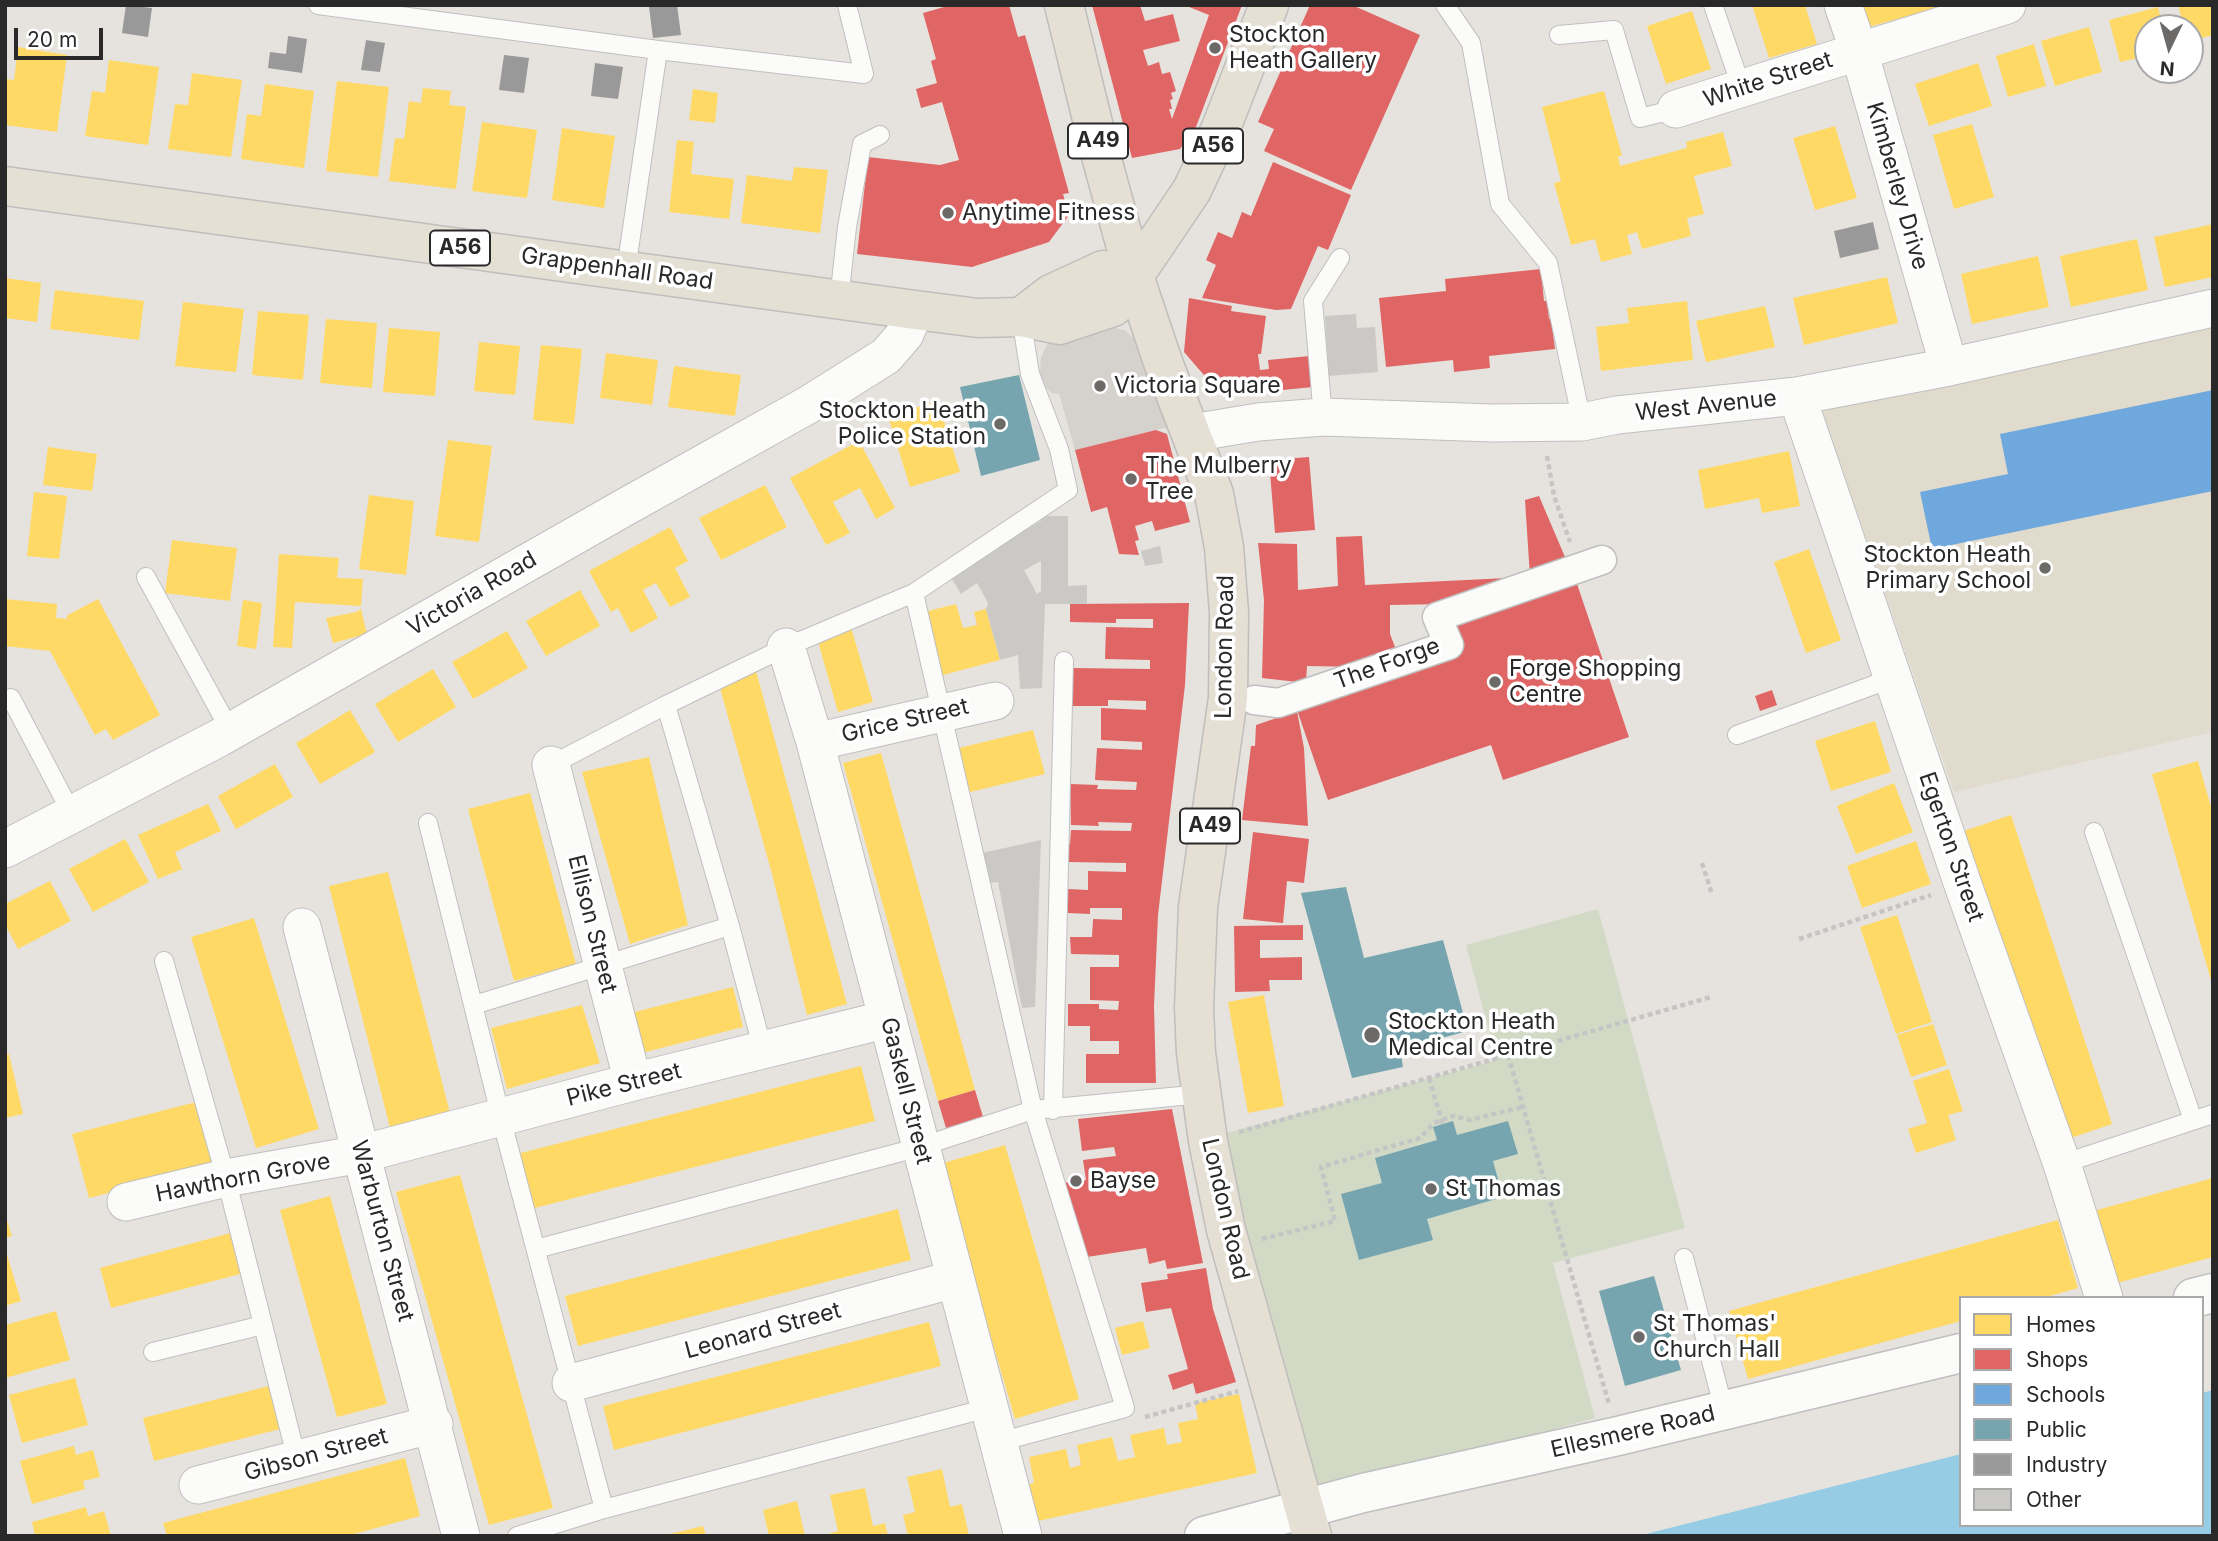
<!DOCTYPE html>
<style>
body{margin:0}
#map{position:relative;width:2218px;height:1541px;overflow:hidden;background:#e6e3de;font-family:Inter,sans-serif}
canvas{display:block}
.frame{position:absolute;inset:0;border:7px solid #292929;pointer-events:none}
.legend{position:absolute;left:1959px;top:1296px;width:245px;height:231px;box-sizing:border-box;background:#fff;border:2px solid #a9a9a9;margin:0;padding:9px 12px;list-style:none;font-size:21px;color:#292929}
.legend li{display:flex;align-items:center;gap:14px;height:35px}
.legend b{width:35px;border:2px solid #a9a9a9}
.north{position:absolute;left:2134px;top:14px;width:70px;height:70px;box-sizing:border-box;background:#fff;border:2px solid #a9a9a9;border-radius:50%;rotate:185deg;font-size:19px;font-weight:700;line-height:28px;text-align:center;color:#292929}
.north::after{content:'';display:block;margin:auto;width:24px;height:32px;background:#6b6a68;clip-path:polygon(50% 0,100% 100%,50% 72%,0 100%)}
.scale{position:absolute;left:14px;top:28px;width:89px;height:32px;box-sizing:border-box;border:4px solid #292929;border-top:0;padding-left:9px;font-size:21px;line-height:24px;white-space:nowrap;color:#292929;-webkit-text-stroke:5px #fff;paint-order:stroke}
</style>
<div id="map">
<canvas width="2218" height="1541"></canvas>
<div class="frame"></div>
<ul class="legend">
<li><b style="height:19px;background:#ffd966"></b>Homes</li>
<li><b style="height:19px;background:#e06666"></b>Shops</li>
<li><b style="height:19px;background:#6fa8dc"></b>Schools</li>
<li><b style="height:19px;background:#76a5af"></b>Public</li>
<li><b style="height:19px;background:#999"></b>Industry</li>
<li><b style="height:19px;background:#cbc9c5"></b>Other</li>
</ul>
<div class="north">N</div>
<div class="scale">20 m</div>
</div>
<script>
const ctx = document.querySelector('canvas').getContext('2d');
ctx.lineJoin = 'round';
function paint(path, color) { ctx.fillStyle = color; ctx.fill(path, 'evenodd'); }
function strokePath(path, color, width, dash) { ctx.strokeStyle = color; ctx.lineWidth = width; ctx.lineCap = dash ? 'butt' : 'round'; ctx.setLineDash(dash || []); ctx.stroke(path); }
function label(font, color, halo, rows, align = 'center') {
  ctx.font = font + ' Inter,sans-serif'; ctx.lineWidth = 7; ctx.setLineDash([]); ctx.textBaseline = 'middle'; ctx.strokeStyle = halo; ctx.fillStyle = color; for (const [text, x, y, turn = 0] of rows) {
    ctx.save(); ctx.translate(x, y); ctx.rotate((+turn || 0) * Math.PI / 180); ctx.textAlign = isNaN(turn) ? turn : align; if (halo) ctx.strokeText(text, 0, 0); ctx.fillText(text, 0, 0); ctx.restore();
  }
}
paint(new Path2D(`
 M2213 328V732L1954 792 1820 405Z`), '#e1dbcd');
paint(new Path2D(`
 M1598 909 1685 1228 1553 1263 1595 1418 1310 1495 1212 1137 1497 1060 1466 945Z`), '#d2dac6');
paint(new Path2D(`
 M1105 326 1125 330 1137 341 1172 426 1075 450 1059 394 1051 393 1043 384 1040 372 1041 357 1049 341Z`), '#d5d1cd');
paint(new Path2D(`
 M2213 1390V1536H1638L1961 1454V1525H2202V1393Z`), '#96cce4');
paint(new Path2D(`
 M1752 5H1805L1817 44 1769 58Z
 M1863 5H1941L1942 6 1869 27Z
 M2178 5H2213V35L2190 41V28H2184Z
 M2158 7 2163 28H2148V56L2120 62 2109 20Z
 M1692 11 1711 69 1666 84 1647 26Z
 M2089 27 2102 72 2055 86 2041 41Z
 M2034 44 2046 86 2008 97 1996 56Z
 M18 47 67 55 57 132 5 125V79L14 80Z
 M109 60 159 67 148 145 85 136 92 91 105 93Z
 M1978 63 1992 106 1929 126 1915 84Z
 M192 73 242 80 231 157 168 149 175 104 188 105Z
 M337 81 389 87 378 177 326 171Z
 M265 84 314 91 304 168 241 159 247 114 261 116Z
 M423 88 451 91 449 105 466 107 456 189 389 181 395 138 404 139 409 101 421 103Z
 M693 89 718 93 715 123 689 120Z
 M1604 91 1622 156H1618L1620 166 1687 148 1686 142 1723 132 1732 166 1694 176 1704 214 1687 218 1691 236 1642 249 1637 232 1627 235 1632 254 1601 262 1595 239 1571 245 1554 183 1561 181 1542 107Z
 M482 122 537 130 527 198 472 191Z
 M1972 124 1994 197 1954 209 1933 135Z
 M1835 126 1857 198 1815 210 1793 138Z
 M562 128 615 136 604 208 552 200Z
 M677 140 694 142 691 174 734 179 729 219 669 212Z
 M794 167 828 170 820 233 741 223 747 175 792 181Z
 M2213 224V277L2165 287 2154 237Z
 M2137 239 2148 290 2071 307 2060 256Z
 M2038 256 2049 307 1972 324 1961 274Z
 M1887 277 1898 323 1804 345 1793 298Z
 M5 278 41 283 37 322 5 318Z
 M55 290 144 301 139 340 50 329Z
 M1687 301 1693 360 1601 371 1596 327 1629 323 1627 308Z
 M183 302 244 309 236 372 175 366Z
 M1765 306 1775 347 1706 362 1696 321Z
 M258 311 309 315 303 380 252 375Z
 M326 319 377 323 372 388 320 383Z
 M389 328 440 332 435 396 383 392Z
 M479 342 520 346 515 395 474 391Z
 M541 345 582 349 574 424 533 420Z
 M606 353 658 360 652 405 600 398Z
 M674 366 741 375 735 416 668 407Z
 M938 401 960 472 910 487 888 416Z
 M448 440 492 446 479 542 435 536Z
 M859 441 895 508 876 519 860 488 833 502 850 533 826 545 790 478Z
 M48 447 97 454 92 491 43 485Z
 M1789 451 1800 506 1762 513 1759 498 1705 509 1698 470Z
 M765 485 787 527 721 560 699 518Z
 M34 492 67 496 59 559 27 556Z
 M369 495 414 501 406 575 359 569Z
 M670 527 688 561 675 568 690 597 670 607 656 583 643 590 658 618 631 633 618 608 611 612 589 571Z
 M172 540 237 548 230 601 165 593Z
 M1809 549 1841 640 1806 653 1774 562Z
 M279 554 339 558 337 578 363 579 361 606 295 602 292 648 273 647Z
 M580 590 600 626 546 656 526 621Z
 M5 599 57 604 56 618 68 619 66 616 98 599 160 715 113 740 106 729 95 735 50 651 5 646Z
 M243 600 262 603 256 649 237 646Z
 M956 604 963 628 977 625 974 612 986 609 1000 660 939 676 929 637 934 636 928 611Z
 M361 609 367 634 333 643 326 618 356 612Z
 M850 624 873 702 838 712 817 638Z
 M507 631 528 668 473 699 452 662Z
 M433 669 456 707 398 742 375 704Z
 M756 671 847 1004 807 1015 772 874 718 681Z
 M350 710 375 752 320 784 296 743Z
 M1875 721 1891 772 1831 791 1815 741Z
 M1033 730 1045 774 966 793 955 749Z
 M881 753 975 1090 938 1101 843 763Z
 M649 757 688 925 630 944 582 772Z
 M2198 761 2213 814 2212 984 2152 774Z
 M275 764 293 797 236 829 218 796Z
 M1894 783 1913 832 1856 854 1837 806Z
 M530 793 576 964 514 981 468 809Z
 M208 804 221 831 175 852 182 869 158 879 138 835Z
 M2011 815 2112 1124 2065 1140 1964 831Z
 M125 839 149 882 93 912 69 869Z
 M1916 841 1931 884 1862 908 1847 866Z
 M388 872 450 1113 390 1128 329 886Z
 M50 881 71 921 18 949 5 924V904Z
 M1897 915 1932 1022 1896 1034 1860 927Z
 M254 918 319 1129 256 1148 191 937Z
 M733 987 743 1027 642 1053 631 1013Z
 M1264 995 1284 1106 1248 1113 1228 1002Z
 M582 1005 600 1063 507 1089 491 1028Z
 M1933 1024 1947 1065 1911 1077 1897 1035Z
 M9 1054 23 1114 5 1118V1055Z
 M861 1066 875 1121 527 1210 513 1155Z
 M1949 1069 1963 1111 1948 1115 1956 1140 1916 1153 1908 1129 1927 1123 1913 1081Z
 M196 1102 213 1166 89 1198 72 1134Z
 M1005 1145 1079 1399 1015 1419 940 1164Z
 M460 1175 553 1508 489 1525 396 1192Z
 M2213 1178V1257L2117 1283 2097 1210Z
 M330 1196 387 1404 337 1417 280 1210Z
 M898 1209 911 1260 578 1346 565 1296Z
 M5 1214 12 1236 5 1238Z
 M2058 1220 2078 1288 2043 1298H1961V1321L1748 1379 1729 1311Z
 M238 1231 248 1272 111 1308 100 1268Z
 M5 1248 21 1301 5 1306Z
 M56 1311 70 1360 5 1378V1325Z
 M1143 1321 1150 1348 1122 1355 1115 1328Z
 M929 1322 941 1366 614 1450 603 1406Z
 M75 1378 88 1425 22 1443 9 1395Z
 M277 1384 288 1427 154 1461 143 1418Z
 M1239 1394 1257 1473 1029 1523 1021 1486 1034 1483 1029 1457 1066 1449 1070 1468 1081 1465 1077 1445 1112 1437 1118 1461 1135 1457 1130 1435 1164 1428 1167 1445 1182 1442 1178 1423 1198 1419 1195 1403Z
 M74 1446 76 1455 93 1450 100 1477 83 1481 85 1489 32 1504 20 1461Z
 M405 1458 420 1516 347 1536H167L163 1523Z
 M942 1469 950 1507 962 1504 969 1536H908L903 1515 915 1512 907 1477Z
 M865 1488 873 1526 885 1523 888 1536H822L838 1531 830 1495Z
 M797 1501 805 1536H769L763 1510Z
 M86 1507 88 1516 104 1511 111 1536H35L32 1522Z
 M703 1526 706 1536H667L666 1535Z`), '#ffd966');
paint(new Path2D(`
 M951 5H1009L1018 37 1025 35 1034 66 1069 193 1063 194 1069 215 1049 242 972 267 857 254 868 157 940 165 959 160 942 102 921 108 916 89 937 83 931 61 936 59 923 13Z
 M1092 5H1140L1145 21 1173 14 1180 41 1143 50 1148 66 1159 62 1162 74 1170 72 1176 91 1171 93 1173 99 1170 100 1172 109H1169L1172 119 1209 15 1184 5H1242L1196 127 1180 149 1132 158Z
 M1310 5H1352L1420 35 1351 190 1264 151 1274 129 1258 122Z
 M1273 162 1351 195 1328 250 1318 246 1291 309 1276 310 1202 298 1216 265 1206 260 1218 232 1232 238 1242 212 1251 216Z
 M1541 269 1544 301H1547L1549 319 1551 318 1555 349 1489 356 1490 368 1454 372 1453 360 1386 367 1379 298 1446 291 1445 279Z
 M1189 298 1232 306 1231 311 1266 316 1261 354H1258L1260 370 1269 369 1268 360 1310 356 1313 387 1222 396 1184 352Z
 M1156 430 1167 434 1190 522 1155 531 1152 521 1135 526 1139 540 1135 541 1139 555 1119 554 1107 507 1091 512 1075 450Z
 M1309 457 1315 530 1275 533 1269 460Z
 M1539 496 1568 564 1530 577 1525 500Z
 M1362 536 1365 585 1527 577 1445 604 1390 605V634L1397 652 1362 667 1307 666 1306 683 1262 678 1264 600 1258 543 1297 544 1298 590 1338 586 1336 537Z
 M1576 581 1629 737 1503 780 1491 745 1328 800 1297 710 1461 653 1451 624Z
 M1189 603 1185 685 1158 915 1154 1006 1156 1083H1086V1054H1119V1041H1090V1026H1068V1004H1099V1009L1118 1010 1119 1001 1090 1000V967H1119V955L1071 954 1070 937H1092L1093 919 1122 920V908H1090V914L1068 913V889L1088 890V871L1126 872V863L1069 862V844H1070L1071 830 1131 831 1132 823 1098 822 1099 826 1071 825 1070 784 1098 785 1097 789 1136 790 1137 782 1095 780 1097 748 1142 750V742L1101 740V708L1146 710V701L1108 700V706H1070L1072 668 1150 669V660L1105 659 1106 627 1153 628V619H1116V623L1070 622V604Z
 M1772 690 1777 705 1760 711 1755 696Z
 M1297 711 1304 748 1308 826 1242 820 1251 746H1255L1256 725Z
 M1253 832 1309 839 1304 883 1287 881 1283 923 1243 919Z
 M1303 925V940H1260V958L1302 957V980H1269L1270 991 1235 992 1234 926Z
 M975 1090 983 1117 946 1128 938 1101Z
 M1172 1109 1203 1263 1167 1269 1165 1260 1149 1264 1146 1248 1087 1257 1064 1183 1086 1180 1083 1160 1116 1156 1114 1147 1082 1151 1078 1119Z
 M1206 1268 1213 1309 1236 1382 1196 1394 1193 1383 1173 1390 1168 1375 1188 1369 1171 1308 1146 1312 1141 1283 1168 1279 1167 1274Z`), '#e06666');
paint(new Path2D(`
 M2213 390V491L1932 549 1920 492 2008 474 2000 434Z`), '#6fa8dc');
paint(new Path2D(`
 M1019 375 1040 460 981 476 960 387Z
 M1346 887 1364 958 1443 940 1468 1031 1400 1049 1403 1067 1352 1078 1301 893Z
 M1453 1121 1457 1135 1508 1121 1518 1154 1493 1161 1503 1197 1427 1219 1433 1240 1359 1260 1341 1194 1382 1183 1375 1158 1437 1140 1433 1127Z
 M1654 1276 1681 1370 1625 1386 1599 1291Z`), '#76a5af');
paint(new Path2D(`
 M126 5 152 8 148 37 122 33Z
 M677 5 681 35 653 38 649 7Z
 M288 36 307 39 302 73 268 68 270 52 286 54Z
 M366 40 385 43 380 72 361 70Z
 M504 55 529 58 524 93 499 90Z
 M595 63 623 67 618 99 591 96Z
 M1873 222 1879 249 1840 258 1834 231Z`), '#999');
paint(new Path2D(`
 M1356 314 1357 328 1375 327 1378 372 1329 376 1325 316Z
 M1041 516H1068V586L1087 585V604H1045L1042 688 1020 689 1018 655 1000 660 986 609 988 603 977 583 961 594 949 574 1041 521ZM1041 561V591L1037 594 1024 570Z
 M1160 546 1163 563 1145 566 1141 551Z
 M1041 840 1035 1007 1022 1008 998 882 990 883 982 853Z`), '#cbc9c5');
const service = new Path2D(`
 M318 5 658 50 864 74 847 5
 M1445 5 1471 43 1500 204 1548 263 1582 422
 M1713 5 1742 89
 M1559 35 1614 30 1640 118 1676 109
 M626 270 658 50
 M839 300 847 227 862 144 880 135
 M1323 417 1313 301 1340 258
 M146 577 231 732
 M914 593 1033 1110 1125 1408 999 1442
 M11 698 73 816
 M666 705 730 926 763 1050
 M1737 735 1893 678
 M551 765 666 705 786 647 914 593 1068 490 1059 449 1030 374 1021 317
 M428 823 501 1118 604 1509
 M2094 832 2193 1120
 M164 961 226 1178 297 1460
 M474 1005 730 926
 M1053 1110 1064 661
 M2062 1164 2213 1114
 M536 1249 920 1147 1033 1110 1202 1094
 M1684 1258 1724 1410
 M153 1352 263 1325
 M517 1536 604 1509 988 1408`);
const pedestrian = new Path2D(`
 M1254 700 1278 703 1449 645 1437 617 1602 560`);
const minor = new Path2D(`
 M1843 5 1859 51 1949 367
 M1676 109 2007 5
 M1797 396 1963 885 2062 1164 2104 1298
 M1192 433 1258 422 1323 417 1492 423 1582 422 1617 415 1797 396 1949 367 2213 308
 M786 647 815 742 1023 1536
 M815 742 995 701
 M551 765 633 1082
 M5 849 219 738 627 506 808 405 886 356 905 334 915 310
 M302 927 461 1536
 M126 1202 226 1178 361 1154 633 1082 888 1019
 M571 1383 955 1279
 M198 1485 434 1424`);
const secondary = new Path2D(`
 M2193 1298 2213 1293
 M1204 1536 1363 1493 1618 1436 1961 1353`);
const primary = new Path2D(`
 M5 186 915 310 978 318 1021 317 1059 325 1113 307 1192 190 1221 128 1269 5
 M1021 317 1051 294 1103 270 1134 276`);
const trunk = new Path2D(`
 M1064 5 1101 156 1134 276 1163 362 1214 494 1224 547 1229 613 1228 698 1198 907 1194 1008 1196 1053 1208 1141 1226 1230 1312 1536`);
strokePath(service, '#c0bfc0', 20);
strokePath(pedestrian, '#c0bfc0', 31);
strokePath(minor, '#c0bfc0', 39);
strokePath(secondary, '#c0bfc0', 41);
strokePath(primary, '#bfbebc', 41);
strokePath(trunk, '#bfbebc', 41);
strokePath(new Path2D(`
 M1547 456 1554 496 1570 542
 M1702 863 1712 894
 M1799 939 1931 895
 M1508 1055 1609 1404
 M1429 1078 1443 1125
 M1239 1132 1711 997
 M1262 1239 1335 1221 1321 1167 1420 1138 1434 1123 1453 1116 1470 1120 1522 1107
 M1145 1417 1238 1391`), '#c6c5c5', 4.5, [5, 3.5]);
strokePath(service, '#fbfbfa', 18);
strokePath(pedestrian, '#fbfbfa', 28);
strokePath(minor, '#fbfbfa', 37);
strokePath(secondary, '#fbfbfa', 38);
strokePath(primary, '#e4e1d4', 38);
strokePath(trunk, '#e6dfd4', 38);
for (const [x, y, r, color] of [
 [1215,48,7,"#6b6a68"],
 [948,213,7,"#6b6a68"],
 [1100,386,7,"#6b6a68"],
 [1000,424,7,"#6b6a68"],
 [1131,479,7,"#6b6a68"],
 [2045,568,7,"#6b6a68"],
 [1495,682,7,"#6b6a68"],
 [1372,1035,9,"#6b6a68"],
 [1076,1181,7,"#6b6a68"],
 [1431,1189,7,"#6b6a68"],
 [1639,1337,7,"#6b6a68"]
]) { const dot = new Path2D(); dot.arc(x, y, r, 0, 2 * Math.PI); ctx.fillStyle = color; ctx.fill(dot); strokePath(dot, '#fff', 2.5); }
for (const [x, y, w] of [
 [1098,141,60],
 [1213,146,60],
 [460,248,60],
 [1210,826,60]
]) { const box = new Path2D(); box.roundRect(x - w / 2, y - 17.5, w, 35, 5); ctx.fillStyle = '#fff'; ctx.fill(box); strokePath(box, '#292929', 2); }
label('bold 21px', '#292929', null, [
 ["A49",1098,141],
 ["A56",1213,146],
 ["A56",460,248],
 ["A49",1210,826]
]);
label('23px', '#292929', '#fff', [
 ["Stockton",1229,35],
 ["Heath Gallery",1229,61],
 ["Anytime Fitness",962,213],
 ["Victoria Square",1114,386],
 ["Stockton Heath",986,411,"right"],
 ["Police Station",986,437,"right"],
 ["The Mulberry",1145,466],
 ["Tree",1145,492],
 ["Stockton Heath",2031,555,"right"],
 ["Primary School",2031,581,"right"],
 ["Forge Shopping",1509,669],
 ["Centre",1509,695],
 ["Stockton Heath",1388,1022],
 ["Medical Centre",1388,1048],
 ["Bayse",1090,1181],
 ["St Thomas",1445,1189],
 ["St Thomas'",1653,1324],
 ["Church Hall",1653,1350]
], 'left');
label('23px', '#292929', '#fff', [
 ["White Street",1768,80,-18],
 ["Kimberley Drive",1897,186,74],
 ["Grappenhall Road",617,269,8],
 ["West Avenue",1706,406,-6],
 ["Victoria Road",472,594,-30],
 ["London Road",1225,647,-89],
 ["The Forge",1387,664,-20],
 ["Grice Street",905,721,-13],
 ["Egerton Street",1951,847,71],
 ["Ellison Street",592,924,76],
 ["Pike Street",624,1085,-14],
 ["Gaskell Street",906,1091,76],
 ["Hawthorn Grove",243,1178,-11],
 ["London Road",1225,1209,77],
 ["Warburton Street",382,1231,75],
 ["Leonard Street",763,1331,-15],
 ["Ellesmere Road",1633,1432,-13],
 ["Gibson Street",316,1455,-15]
]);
</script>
